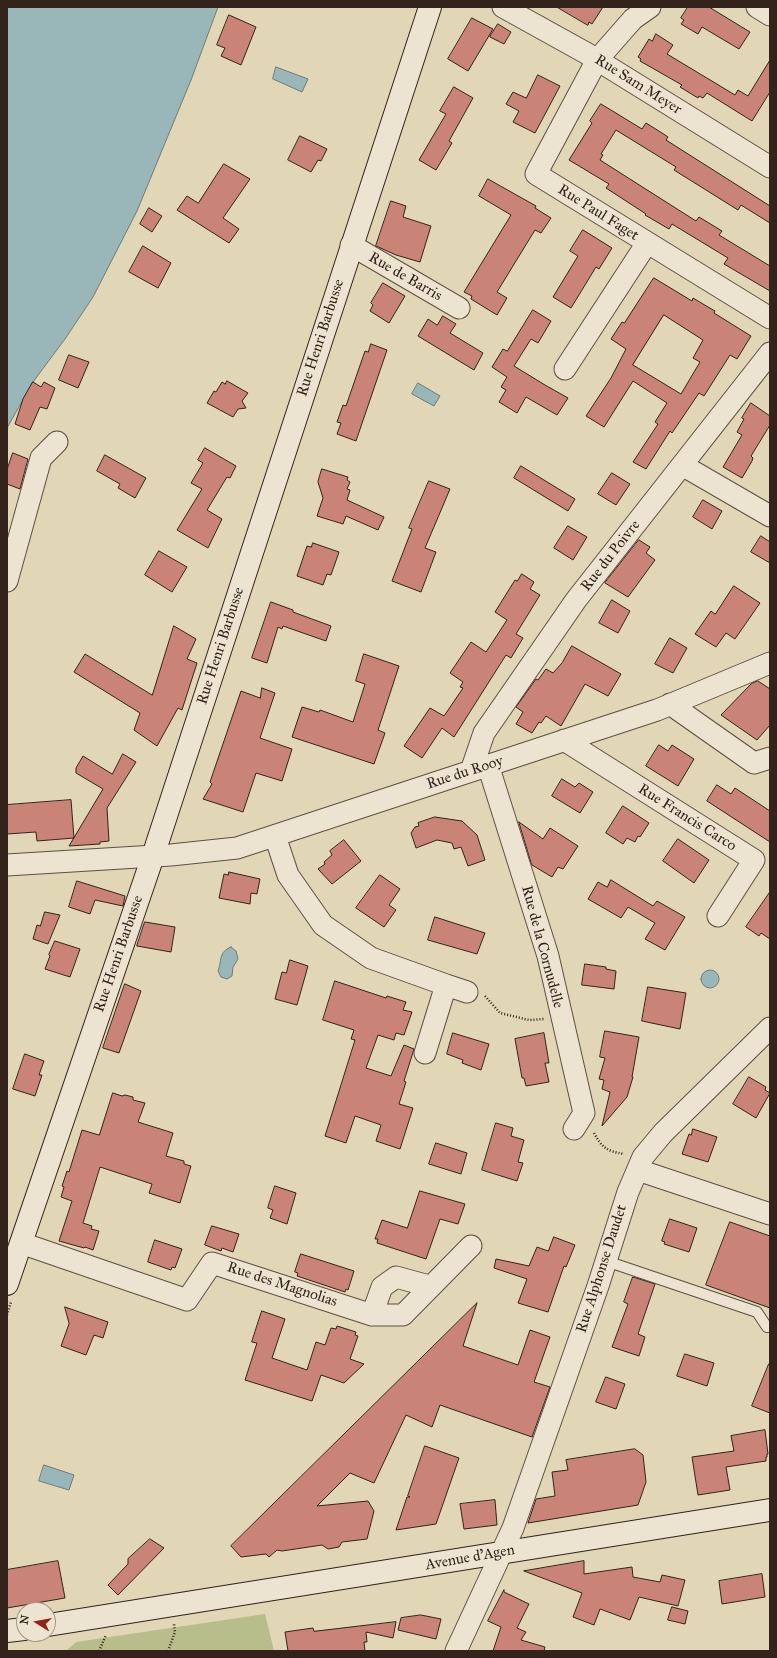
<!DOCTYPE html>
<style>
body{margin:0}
#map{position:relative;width:777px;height:1658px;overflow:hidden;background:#e1d6b6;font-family:"IM FELL Great Primer",serif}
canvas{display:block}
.frame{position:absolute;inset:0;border:8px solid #33231b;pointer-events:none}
.north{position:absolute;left:16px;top:1602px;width:40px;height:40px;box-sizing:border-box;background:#ece4d0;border:1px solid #a29788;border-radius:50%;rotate:281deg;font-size:11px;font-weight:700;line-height:16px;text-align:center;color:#33231b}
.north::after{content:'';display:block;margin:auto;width:14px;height:18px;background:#8f2418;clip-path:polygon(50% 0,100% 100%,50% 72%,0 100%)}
</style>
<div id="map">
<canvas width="777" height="1658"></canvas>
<div class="frame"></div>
<div class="north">N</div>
</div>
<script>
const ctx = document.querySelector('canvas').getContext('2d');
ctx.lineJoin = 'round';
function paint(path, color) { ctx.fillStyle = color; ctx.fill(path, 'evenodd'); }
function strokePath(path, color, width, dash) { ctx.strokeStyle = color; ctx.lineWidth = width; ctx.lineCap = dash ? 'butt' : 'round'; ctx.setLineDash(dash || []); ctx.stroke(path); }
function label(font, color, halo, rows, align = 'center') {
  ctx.font = font + ' "IM FELL Great Primer",serif'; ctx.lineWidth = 4; ctx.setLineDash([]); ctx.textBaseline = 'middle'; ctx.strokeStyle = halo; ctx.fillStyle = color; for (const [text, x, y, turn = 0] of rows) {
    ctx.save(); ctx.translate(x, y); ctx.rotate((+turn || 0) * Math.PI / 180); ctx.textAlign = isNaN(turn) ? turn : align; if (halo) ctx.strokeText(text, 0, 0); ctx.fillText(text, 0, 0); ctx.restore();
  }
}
paint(new Path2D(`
 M265 1614 274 1651H66L76 1642Z`), '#b7bd8b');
const water = new Path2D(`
 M7 7H218L191 80 137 211 93 297 65 339 33 382 7 428Z
 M276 67 308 79 302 92 273 79Z
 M418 383 440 396 434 406 412 394Z
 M231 947 236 951 238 959 233 967 232 976 227 979 221 977 218 971C222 961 218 952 231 947Z
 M701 979a9 9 0 1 1 18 0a9 9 0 1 1-18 0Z
 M44 1465 74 1475 69 1490 39 1481Z`);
paint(water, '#99b6b9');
strokePath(water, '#707b7a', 1);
const building = new Path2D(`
 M557 7H603L592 24 589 22 588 25Z
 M688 7H709L750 32 739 49 702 27 698 34 681 24 684 20 681 18Z
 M229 15 256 27 241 65 221 56 225 48 217 45Z
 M472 18 493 29 468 71 448 59Z
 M498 24 511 32 504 44 490 37Z
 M656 34 673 45 667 54 735 95 738 90 748 96 770 60V92L752 121 707 93 703 98 699 96 698 98 680 87 682 85 640 61 641 59 638 57 649 39 652 41Z
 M538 75 560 86 535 133 513 122 519 111 506 104 513 92 526 98Z
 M454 87 473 98 449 141 452 143 436 170 419 160 446 114 440 111Z
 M601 104 642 129 646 123 662 133 668 137 666 140 770 206V223L741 205 738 210 674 170 676 167 616 130 601 154 603 155 600 160 696 221 699 217 722 231 719 235 770 266V291L724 264 728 258 672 224 669 229 645 215 646 214 606 188 609 184 569 160 592 123 590 121Z
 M300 136 327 149 321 161 318 160 311 172 288 160Z
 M224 164 250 179 223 218 239 229 229 243 177 210 187 196 198 203Z
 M488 179 536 206 535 208 551 218 541 233 535 230 497 292 507 298 497 315 471 299 472 296 464 292 511 215 479 196Z
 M391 201 406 206 403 217 431 226 420 262 396 255 376 246Z
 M149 208 162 216 152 232 140 224Z
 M583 230 612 248 599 269 596 267 571 308 553 297 578 256 570 251Z
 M143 246 171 263 158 288 129 272Z
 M654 278 692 301 693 298 708 307 715 311 714 313 751 336 737 359 730 355 704 396 699 393 672 433 670 431 646 469 633 462 658 424 655 422 667 403 633 381 604 427 586 416 611 378 626 349 611 339 622 322 624 323ZM664 315 703 340 693 358 700 362 681 394 633 365Z
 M383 283 405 296 389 323 370 311 373 305 371 303Z
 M533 310 551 321 538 343 531 339 514 366 545 385 568 398 557 415 526 397 517 413 499 402 506 390 501 387 507 377 492 367 503 349 507 351Z
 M443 316 456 324 450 333 483 353 474 370 418 336 428 319 437 325Z
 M371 344 387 350 356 441 337 434 341 423 337 422 343 405 346 406 365 351 368 352Z
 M69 355 89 362 78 388 59 380Z
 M227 381 248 393 242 401 246 408 238 409 233 417 207 403 214 391 216 392 222 382 225 384Z
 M33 382 41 387 44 382 55 388 47 409 40 407 30 430 15 424 23 399Z
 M751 403 770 416V425L751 456 753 458 752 461 742 478 723 467 742 435 737 432 744 419 742 418Z
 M205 448 236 466 230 478 227 477 207 510 222 519 208 548 177 530 202 489 191 483 203 463 198 460Z
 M13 453 28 459 20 489 7 484V470Z
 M105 455 146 478 135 498 118 488 120 484 97 471Z
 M521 466 575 499 568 511 514 478Z
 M322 469 348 477 347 480 350 482 347 489 350 490 347 500 384 517 378 530 346 516 343 524 317 516 323 498 318 482Z
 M612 473 630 484 616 505 598 494Z
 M429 481 450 489 425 548 436 552 421 592 392 581 412 529 409 528Z
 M703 500 722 511 712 529 693 517Z
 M568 526 587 537 573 560 554 548Z
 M761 536 770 542V563L751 552Z
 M639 540 650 547 646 553 655 560 628 597 605 583Z
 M313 543 339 552 331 575 327 574 323 585 297 576 307 546 311 547Z
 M159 551 187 567 172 592 145 575Z
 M522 574 534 582 530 589 540 595 516 634 523 638 511 658 506 655 454 737 442 728 422 758 404 746 430 708 444 716 463 688 460 687 463 682 450 673 471 642 486 652 507 620 495 612 515 580 517 581Z
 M734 586 760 603 735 639 726 633 716 647 695 634 711 611 715 614Z
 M612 600 630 611 618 633 599 623Z
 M271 602 293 610V612L331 626 326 641 283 626 282 629 278 627 267 663 252 658Z
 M174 626 196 639 187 659 197 663 182 710 178 708 157 746 134 730 140 713 74 672 85 654 152 695Z
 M670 638 687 648 673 673 655 664Z
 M572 646 621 674 608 696 585 684 561 726 546 716 541 723 539 722 532 733 516 724 523 712 516 707 536 679 538 680 546 669 553 673 562 663Z
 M364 654 399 666 378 730 385 733 374 764 292 737 302 707 319 712 320 710 353 722 365 684 356 681Z
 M758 681 770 689V725L757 740 721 715 751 684Z
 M262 688 275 693 260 738 292 749 282 781 256 773 243 812 203 799 212 784 210 782 241 691 260 698Z
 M659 745 668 751 672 745 694 759 678 786 646 766Z
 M123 754 136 762 107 808 109 841 100 842V844L69 846 103 789 76 773V768L83 756 112 774Z
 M562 779 575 787 579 783 593 792 580 813 552 796Z
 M717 785 731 794 735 788 770 811V842L707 801Z
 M71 800 74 838 37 841 36 832 7 834V805Z
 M623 806 649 823 640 837 638 836 635 842 627 838 623 844 606 833Z
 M435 817 462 821 477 835 485 860 468 866 461 847 454 849 452 843 437 840 416 848 411 833 415 827 419 826 418 823Z
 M519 822 543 839 550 828 578 846 563 869 558 867 552 877 532 865Z
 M678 839 709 860 694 883 663 861Z
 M344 840 361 861 332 884 318 869 325 864 324 862 332 855 330 851Z
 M229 872 260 879 257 894 251 893 250 904 219 898 224 874 228 875Z
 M380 875 400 889 389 905 396 910 384 927 356 908Z
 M611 880 653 906 657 901 685 917 665 950 645 939 655 923 628 907 621 918 588 899 598 882 607 887Z
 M77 881 125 896 123 906 95 900 90 914 69 907Z
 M770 892V939L761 933 759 936 746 927Z
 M45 912 60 915 48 944 33 939 37 925 40 926Z
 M435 917 485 933 477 954 428 940Z
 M145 922 175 927 171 952 137 946Z
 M55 941 80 949 70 977 45 969 50 956 49 955Z
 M290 960 308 966 297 1005 275 999 282 972 286 973Z
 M585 964 606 967V969L616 971 614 989 582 985Z
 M335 981 386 998 387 996 406 1002 403 1010 412 1012 404 1035 396 1033 394 1040 378 1035 366 1068 391 1076 404 1045 414 1049 404 1081 406 1082 399 1104 413 1108 400 1149 376 1141 381 1125 355 1116 346 1143 325 1136 355 1040 351 1039 354 1030 323 1020Z
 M125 984 141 991 119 1053 103 1048Z
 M648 987 686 993 680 1029 642 1021Z
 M605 1031 639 1037 632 1077H633L627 1097 602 1126 610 1092 602 1089 604 1080 599 1079 605 1058 600 1057Z
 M453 1033 489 1044 481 1070 462 1063 463 1060 447 1054Z
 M544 1033 549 1063H545L549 1082 526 1086 524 1078H522L515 1039Z
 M25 1054 44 1061 39 1075H42L35 1096 13 1089Z
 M749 1077 766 1087 765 1090 770 1093 756 1118 733 1104Z
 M113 1093 122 1096 125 1095 133 1097V1100L145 1103 138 1122 173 1133 166 1156 184 1161V1164L191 1166 180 1203 149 1193 152 1184 100 1167 83 1223 92 1226 91 1229 99 1231 93 1250 85 1247 84 1248 59 1241 72 1201 61 1197 64 1187 62 1186 67 1171 69 1172 82 1130 99 1135Z
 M496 1123 513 1128 511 1136 524 1140 518 1162 523 1163 517 1181 482 1170Z
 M693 1129 717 1137 708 1162 682 1154 689 1134 691 1135Z
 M436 1143 467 1153 461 1174 429 1164Z
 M275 1186 296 1193 287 1224 270 1218 273 1210 268 1208Z
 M420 1191 465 1204 458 1224 440 1219 426 1259 377 1243 378 1239H375L382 1220 407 1228Z
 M670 1219 697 1228 689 1252 664 1244 665 1242 662 1241Z
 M730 1222 770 1236V1308L706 1285Z
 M212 1226 239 1234 233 1252 222 1248 221 1251 205 1245Z
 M554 1237 575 1245 566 1267 564 1266 548 1312 518 1303 527 1279 494 1268 496 1259 529 1266 537 1247 548 1251Z
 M155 1240 182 1249 175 1268 172 1267 171 1270 148 1262Z
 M301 1254 354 1271 348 1290 346 1289 345 1292 297 1276 298 1273 295 1272Z
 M633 1277 655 1284 638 1334 645 1337 639 1356 612 1347 628 1304 624 1302Z
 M477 1303 463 1346 518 1365 530 1330 550 1337 534 1382 550 1387 532 1437 440 1405 432 1427 406 1415 374 1483 350 1473 317 1506 368 1501 374 1511 367 1539 342 1542 339 1547 328 1549 322 1545 282 1551 277 1550 269 1557 266 1554 241 1557 231 1546Z
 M65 1307 108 1322 103 1338 94 1335 86 1355 61 1346 69 1324Z
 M262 1311 285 1319 272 1358 307 1370 316 1342 325 1345 331 1328 336 1329 337 1326 356 1332 355 1335 358 1336 350 1359 364 1364 344 1383 321 1375 312 1401 245 1380 257 1343 252 1342Z
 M685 1354 714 1363 707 1386 677 1376Z
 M769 1364H770V1413L752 1406Z
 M606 1377 625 1384 616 1409 596 1402Z
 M765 1430 768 1454H767V1457H766V1461L726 1467 730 1490 698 1495 692 1457 734 1451 731 1436Z
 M425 1446 459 1458 436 1524 396 1530 407 1497H410L408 1496Z
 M635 1449 643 1455 646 1482 638 1505 528 1523 536 1499 555 1496 552 1472 568 1470 566 1460Z
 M495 1500 497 1525 464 1529 460 1504Z
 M150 1539 164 1548 118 1595 108 1585 128 1564V1559Z
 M58 1561 65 1598 7 1608V1570Z
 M584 1561V1574L632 1567 633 1577 660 1582 662 1575 685 1580 678 1606 639 1597 630 1620 600 1609 594 1625 573 1617 582 1593 524 1571Z
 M762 1574 765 1597 722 1604 719 1581Z
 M504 1590V1592L529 1604 517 1628 526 1632 521 1640 545 1647 544 1651H493L501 1627 488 1621Z
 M672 1607 688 1611 685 1624 668 1620Z
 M421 1615 441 1619 436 1639 398 1630 401 1618Z
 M396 1622 393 1638 366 1632 367 1642H364L365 1651H288L285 1632 313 1628 314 1631Z`);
paint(building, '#ca8377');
strokePath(building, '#33231b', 1);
const service = new Path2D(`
 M606 1261 757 1312 767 1327`);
const minor = new Path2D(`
 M503 7 586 53 770 167
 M650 7 633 19 597 60 536 174 770 318
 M757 7 770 15
 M351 245 459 308
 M565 369 647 243
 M682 465 770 516
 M7 581 41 458 57 442
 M670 704 754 763 770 758
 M564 740 754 860 718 916
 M488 765 548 956 584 1113 574 1129
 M471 771 484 733 576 600 770 353
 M275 836 288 875 323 925 371 958 446 985 425 1053
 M7 865 171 855 237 848 657 710 770 663
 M446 985 467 992
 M638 1170 770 1214
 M21 1243 187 1300 212 1263 372 1315H403L471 1246
 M372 1315 382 1287 396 1277 429 1286
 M456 1651 513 1528 598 1286 628 1192 643 1157 663 1133 770 1028`);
const secondary = new Path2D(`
 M7 1284 153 856 430 7
 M48 1625 770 1510
 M7 1631 24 1629`);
strokePath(service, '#5e5042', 12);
strokePath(minor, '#5e5042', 23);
strokePath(secondary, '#33231b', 24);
strokePath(new Path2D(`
 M485 996 500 1013 529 1020 544 1019
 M594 1133C602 1148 607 1151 624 1154
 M7 1315 11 1302
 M99 1651 106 1635
 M168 1651 175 1632 174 1624`), '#33231b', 2.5, [1, 2]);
strokePath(service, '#ece4d0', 10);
strokePath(minor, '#ece4d0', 21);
strokePath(secondary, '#ece4d0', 22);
label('15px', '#33231b', '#ece4d0', [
 ["Rue Sam Meyer",638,85,32],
 ["Rue Paul Faget",598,213,32],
 ["Rue de Barris",405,277,30],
 ["Rue Henri Barbusse",321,338,-72],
 ["Rue du Poivre",611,556,-52],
 ["Rue Henri Barbusse",221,646,-72],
 ["Rue du Rooy",465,773,-18],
 ["Rue Francis Carco",687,818,32],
 ["Rue de la Cornudelle",542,947,75],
 ["Rue Henri Barbusse",119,954,-71],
 ["Rue Alphonse Daudet",602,1269,-72],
 ["Rue des Magnolias",282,1285,18],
 ["Avenue d'Agen",470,1558,-10]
]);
</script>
